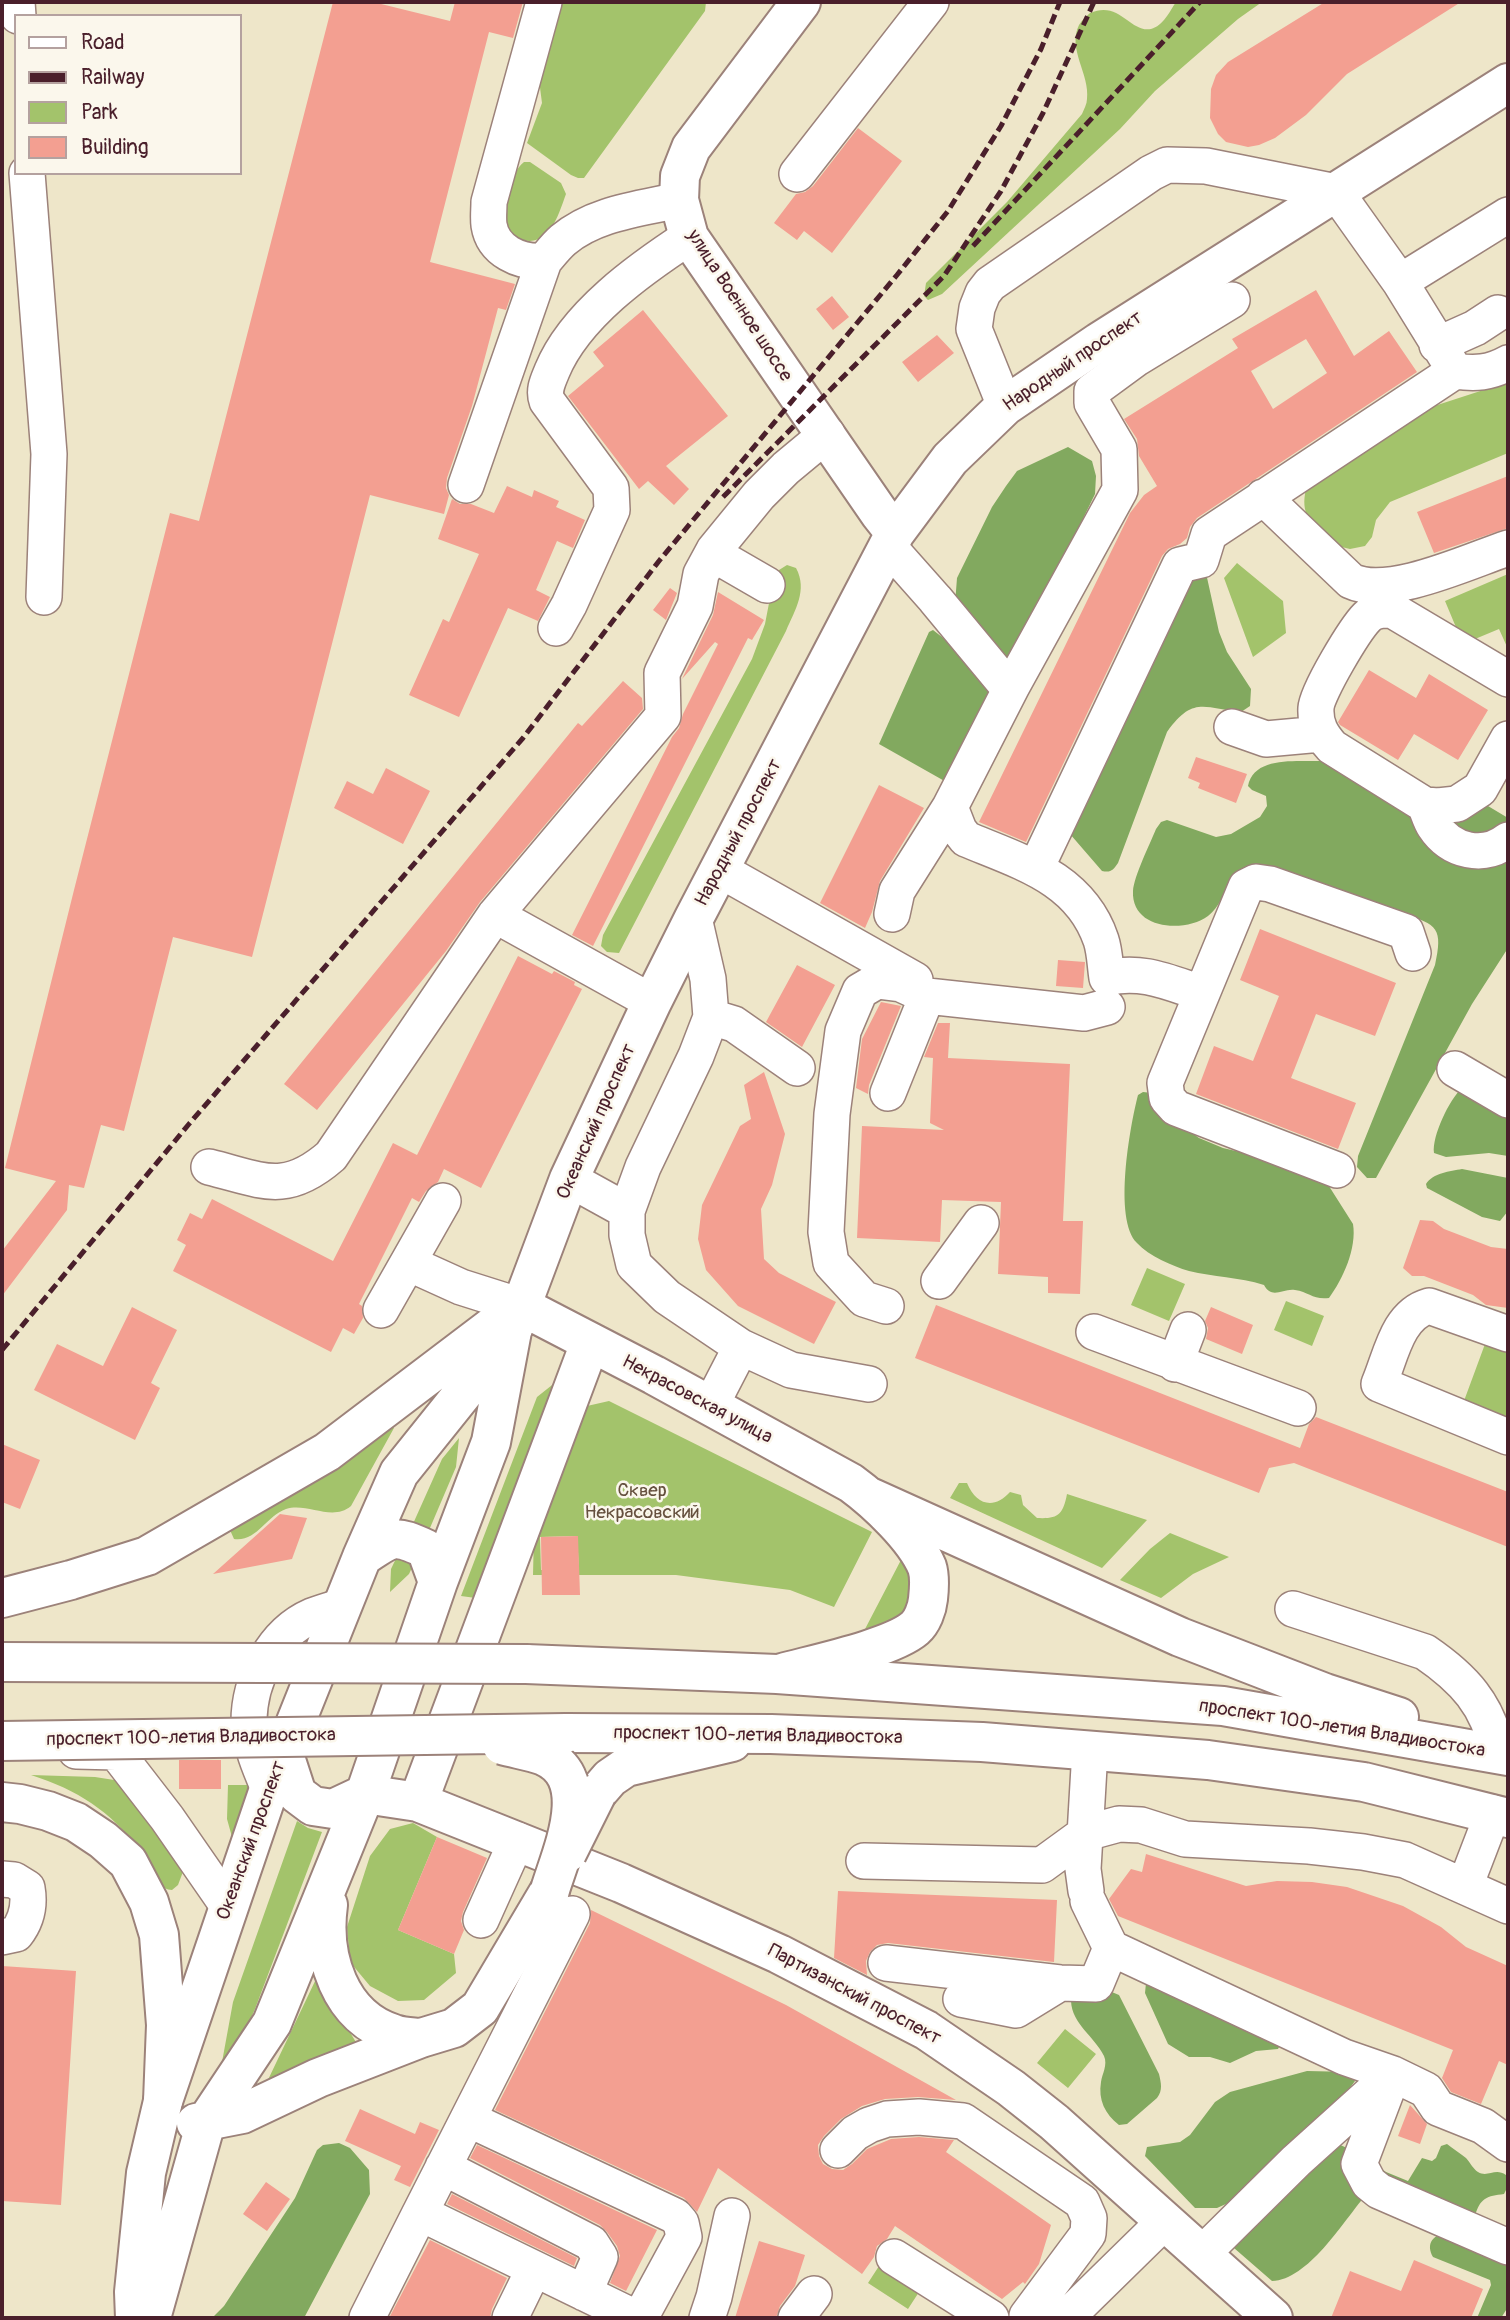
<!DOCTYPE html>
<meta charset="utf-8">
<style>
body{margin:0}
#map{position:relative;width:1510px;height:2320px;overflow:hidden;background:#eee6c9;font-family:Pangolin,sans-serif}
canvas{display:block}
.frame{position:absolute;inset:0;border:4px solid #4a1f2b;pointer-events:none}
.legend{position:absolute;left:14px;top:14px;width:228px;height:161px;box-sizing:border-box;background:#fbf7ec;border:2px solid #b4a19f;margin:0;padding:9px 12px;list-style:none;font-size:21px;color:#4a1f2b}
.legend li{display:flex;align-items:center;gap:14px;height:35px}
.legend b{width:35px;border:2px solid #b4a19f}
</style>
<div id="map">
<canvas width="1510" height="2320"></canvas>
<div class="frame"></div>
<ul class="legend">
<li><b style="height:9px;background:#fff"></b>Road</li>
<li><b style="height:9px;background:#4a1f2b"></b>Railway</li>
<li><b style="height:19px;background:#a3c36b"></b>Park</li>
<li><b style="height:19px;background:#f39f91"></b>Building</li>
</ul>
</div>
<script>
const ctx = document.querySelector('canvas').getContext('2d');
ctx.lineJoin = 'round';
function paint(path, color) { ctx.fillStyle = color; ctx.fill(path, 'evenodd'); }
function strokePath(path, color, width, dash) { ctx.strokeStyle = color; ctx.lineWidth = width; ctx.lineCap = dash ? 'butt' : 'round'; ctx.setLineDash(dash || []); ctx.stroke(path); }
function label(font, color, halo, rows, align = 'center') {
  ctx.font = font + ' Pangolin,sans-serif'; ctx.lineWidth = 5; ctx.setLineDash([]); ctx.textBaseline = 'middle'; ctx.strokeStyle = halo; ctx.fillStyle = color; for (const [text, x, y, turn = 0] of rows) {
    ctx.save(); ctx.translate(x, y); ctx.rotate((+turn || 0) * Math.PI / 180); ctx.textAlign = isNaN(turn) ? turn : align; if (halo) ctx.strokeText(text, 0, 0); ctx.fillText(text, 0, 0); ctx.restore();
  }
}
paint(new Path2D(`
 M554 2H706L705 11 584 178H578L571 175 527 143 542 103 539 80Z
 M1176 2H1262L1238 19 1155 91 1120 129 942 294 928 300 924 296 926 283 1007 202 1082 114C1084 109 1087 104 1087 99 1090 74 1067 49 1079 25 1082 20 1086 17 1090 13 1120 0 1130 33 1151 29 1163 26 1170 11 1176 2Z
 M524 162H530L561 183 566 194C559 213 550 247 523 240 518 239 512 236 509 232 496 215 509 174 524 162Z
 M1508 382V453L1390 502 1376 520 1372 537 1365 546 1350 549 1325 543C1311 523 1300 514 1306 489L1422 410Z
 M1237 563 1283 601 1286 633 1253 657 1224 578Z
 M787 565 796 568C808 590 795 610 786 631L619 953 607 952 601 946 603 935 752 659 765 624 770 598 779 570Z
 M1508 574V649L1499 629 1463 644 1445 601Z
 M1147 1268 1185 1284 1169 1321 1131 1305Z
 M1286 1301 1324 1316 1312 1346 1274 1330Z
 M1485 1344 1508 1353V1427L1461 1409Z
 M571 1370 483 1599 461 1596 537 1397Z
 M609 1401 872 1532 834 1607 790 1590 676 1575H533L534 1532 587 1406ZM577 1536 579 1569 541 1570 540 1537Z
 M390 1424 394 1428 351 1506C332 1522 307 1502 286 1509 266 1516 257 1542 234 1539L230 1530 234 1521Z
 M459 1438 456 1467 424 1542 408 1535 442 1459Z
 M959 1483H967C976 1505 994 1510 1010 1492L1021 1495 1023 1505 1037 1518C1058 1519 1063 1515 1067 1494L1147 1520 1102 1568 950 1498Z
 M1170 1533 1229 1557 1193 1574 1161 1598 1120 1580 1150 1549Z
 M403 1544 420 1551 409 1574 390 1592 391 1569Z
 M902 1558 910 1576V1595L902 1615 888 1627 864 1631Z
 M31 1775 95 1777 127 1782 184 1869 178 1885 172 1890C151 1888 151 1864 140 1850 110 1811 78 1790 31 1775Z
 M228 1785H255L238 1833 232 1837 227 1819Z
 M297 1821 308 1828 322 1832 255 2009 240 2042 220 2073 233 2002Z
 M413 1823 437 1837 398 1930 454 1954 456 1973 424 2000 398 2001 370 1986 350 1962 347 1927 370 1856 390 1829Z
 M317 1977 357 2044 266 2084Z
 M1065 2029 1096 2054 1068 2088 1037 2063Z
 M879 2266 919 2292 908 2309 868 2283Z`), '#a3c36b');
paint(new Path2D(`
 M1068 447 1092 461 1096 476 1095 494 1014 660 1006 663 955 604 957 578 992 507 1006 486 1017 471Z
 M1206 573 1219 632 1227 652 1251 689 1250 706 1241 712C1203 708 1193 696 1167 732L1118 863C1113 870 1111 873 1102 871L1070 834 1180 585Z
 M933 630 947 641 991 695 948 783 879 744 929 632Z
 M1324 761 1508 854V948L1472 1004 1376 1178H1367L1357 1167 1358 1156 1435 965C1443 929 1438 924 1403 914L1232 879C1225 891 1219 908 1208 916 1185 933 1131 930 1133 891 1134 876 1150 844 1156 829L1161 822 1167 820 1216 837 1231 834 1260 817 1267 806 1266 796 1252 790 1248 786C1254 755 1299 762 1324 761Z
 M1483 803 1508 818V829L1475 846 1442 813Z
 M1462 1088 1508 1114V1156L1489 1153 1446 1157 1434 1153C1432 1136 1449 1100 1462 1088Z
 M1143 1092 1152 1093 1169 1116 1199 1138 1223 1148 1257 1156 1327 1183 1353 1224C1357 1248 1343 1279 1329 1298 1313 1300 1309 1292 1295 1290 1283 1288 1272 1300 1264 1285 1239 1277 1213 1277 1189 1271 1172 1266 1149 1256 1137 1243 1113 1219 1130 1126 1138 1095Z
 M1462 1169 1508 1178V1211L1500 1221 1482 1217 1427 1188 1426 1184C1433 1173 1450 1171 1462 1169Z
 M1146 1983 1281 2043 1278 2049 1256 2051 1230 2063 1210 2057H1189L1168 2044 1145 1993Z
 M1107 1990 1119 1995 1159 2074C1161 2083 1163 2090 1157 2098L1127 2124 1119 2125C1105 2114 1098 2100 1101 2082 1102 2074 1108 2065 1104 2056 1094 2036 1072 2024 1071 2001Z
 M1307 2071 1351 2072 1355 2081 1346 2093 1235 2200 1217 2208H1195L1145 2156 1147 2147 1180 2142 1190 2135 1215 2102 1230 2092Z
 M339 2143 350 2148 369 2170 370 2194 304 2318H212L224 2306 295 2198 317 2150 323 2145Z
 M1338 2144 1347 2148 1365 2196C1343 2222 1308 2280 1272 2281L1234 2248 1233 2244Z
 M1447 2144C1453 2149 1460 2153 1466 2158 1470 2162 1473 2169 1478 2172 1488 2178 1495 2167 1506 2175L1508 2186 1504 2194C1487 2196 1480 2198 1475 2216L1464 2217 1368 2165H1376L1386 2172 1408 2181 1422 2158 1432 2161 1436 2158 1441 2146Z
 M1444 2232 1508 2258V2307L1501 2318H1477L1491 2285 1490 2280 1433 2257C1426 2244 1432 2237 1444 2232Z`), '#82a95f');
paint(new Path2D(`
 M333 2H373L450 21 455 2H523L513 38 489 32 430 262 515 284 506 310 498 308 472 406 447 478 446 488 449 495 444 514 370 495 252 957 173 937 124 1131 101 1125 84 1188 69 1185 67 1210 2 1296V1251L56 1181 5 1168 74 890 170 513 199 521Z
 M1325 2H1461L1347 74 1306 115 1275 138 1259 145 1248 147 1226 142 1218 134 1210 118 1211 89 1216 75 1228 62Z
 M858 128 902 161 832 253 804 231 797 240 774 223 796 194 805 192 813 186Z
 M1316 290 1354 356 1389 331 1417 372 1197 518 1190 527 1187 538 1180 544 1168 549 1162 556 1026 842 979 822 1130 513 1144 495 1157 486 1139 456 1137 439 1124 419 1238 348 1232 339ZM1306 339 1327 373 1273 409 1251 371Z
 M832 296 849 317 833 330 816 309Z
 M643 310 728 416 666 466 689 489 674 505 648 481 639 489 568 396 604 366 593 352Z
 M937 335 954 353 918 382 902 362Z
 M1508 476V528L1434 553 1417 512Z
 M507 486 532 497 534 490 559 501 556 507 585 520 573 548 557 541 536 590 550 597 538 621 508 608 459 717 409 695 443 619 449 622 479 554 438 539 452 499 460 504H471L494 513Z
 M670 588 677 593 666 620 653 610Z
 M718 592 764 620 752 640 748 638 593 946 572 935 672 737 679 728 683 714 718 644 715 642 682 679 713 615Z
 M1369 670 1416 698 1429 674 1488 710 1458 760 1414 734 1398 760 1340 725 1338 722Z
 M623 681 642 698 643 709 480 902 446 951 317 1110 284 1084 578 723 582 726Z
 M1196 757 1247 774 1236 803 1198 788 1200 783 1188 778Z
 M386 768 430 791 403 844 334 808 347 781 373 794Z
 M879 785 924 808 880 881 872 912 865 928 820 903Z
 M1260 929 1396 983 1375 1036 1316 1014 1291 1078 1356 1103 1338 1149 1196 1094 1214 1046 1253 1061 1279 996 1240 980Z
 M518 956 552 974 554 971 575 982 574 985 582 989 481 1188 444 1169 438 1182 426 1191 419 1202 412 1198 359 1304 362 1306 363 1318 354 1334 343 1328 331 1352 173 1271 186 1245 177 1240 190 1213 202 1219 212 1199 333 1261 393 1143 417 1155Z
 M1058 960 1085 962 1083 988 1056 986Z
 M797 965 835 985 802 1047 766 1022Z
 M881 1002 901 1006 869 1085 868 1094 856 1088 862 1039Z
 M938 1023H950L948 1058 1070 1064 1063 1221H1083L1080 1294 1048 1293V1277L998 1274 1001 1202 942 1200 940 1242 857 1238 862 1126 944 1130 930 1123 933 1058 924 1057Z
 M764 1072 785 1134 772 1185 761 1209 764 1259 779 1273 836 1302 814 1344 738 1306 706 1270 698 1239 702 1205 740 1126 751 1119 744 1085Z
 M1420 1220 1433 1221 1444 1229 1491 1247 1508 1249V1308L1486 1305 1473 1295 1424 1276H1412L1403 1268Z
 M936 1305 1300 1448 1309 1424 1316 1417 1508 1492V1547L1294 1463 1269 1468 1259 1493 915 1358Z
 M132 1307 177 1330 151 1383 160 1388 135 1440 34 1390 57 1344 103 1366Z
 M1211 1307 1253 1325 1242 1354 1206 1339 1208 1328 1205 1321Z
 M2 1444 40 1460 20 1509 2 1502Z
 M280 1514 307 1518 292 1559 213 1574Z
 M578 1536 580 1595H542L541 1537Z
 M179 1760H221V1789H179Z
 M437 1837 487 1858 463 1912 461 1921 464 1930 454 1954 398 1930Z
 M1146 1854 1246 1886 1277 1881 1312 1882 1347 1887 1403 1906 1441 1927 1466 1947 1508 1966V2065L1499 2061 1481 2104 1451 2092 1442 2078 1453 2050 1118 1916 1109 1899 1131 1869 1142 1872Z
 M838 1891 1057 1900 1054 1962 888 1943 877 1945 870 1952 866 1961 867 1975 834 1958Z
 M591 1910 786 2005 956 2100 918 2097 885 2099 862 2106 841 2119 824 2136 818 2145 819 2156 823 2164 832 2169 843 2170 852 2164 867 2149 891 2139 919 2137 954 2140 946 2152 1051 2225 1039 2264 1025 2284 1023 2282 1002 2299 895 2226 887 2239 877 2246 874 2257 862 2274 718 2168 697 2212 684 2198 495 2110 590 1923Z
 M2 1966 76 1971 61 2205 2 2201Z
 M1410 2105 1427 2124 1420 2144 1398 2136Z
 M360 2109 415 2134 420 2122 439 2130 410 2187 394 2180 401 2166 345 2141Z
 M477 2145 657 2230 626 2291 610 2283 620 2256 617 2246 607 2232 600 2225 470 2158Z
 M266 2182 290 2199 267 2231 243 2214Z
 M452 2194 577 2258 574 2266 447 2204Z
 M430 2240 507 2278 492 2309 490 2318H389Z
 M759 2241 805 2255 795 2286 780 2306 776 2318H735Z
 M1414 2260 1483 2289 1471 2318H1331L1350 2271 1401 2291Z`), '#f39f91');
const minor = new Path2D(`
 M17 2 18 16
 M27 173 49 454 44 597
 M797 174 931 2
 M544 261C520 263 493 251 489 225 488 218 489 210 489 202L544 2
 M1400 282 1508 215
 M1437 345 1475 328 1498 313
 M1005 406 974 329 977 308 983 293 990 284 1151 173 1167 165 1206 166 1336 192 1400 282 1455 371C1475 374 1490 373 1508 363
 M466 485 544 261C550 254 556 246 563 240 595 213 640 209 679 200
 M1263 497 1351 581C1389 599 1469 561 1508 548
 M888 546 935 599 1003 681 1012 686 950 807 959 830 966 839C1021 862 1080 878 1101 940 1105 952 1105 966 1107 978 1141 969 1170 983 1201 993
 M714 550 722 559 767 585
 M556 628 569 605 612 510 611 488 547 401C543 390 548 381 552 371 575 315 640 269 689 237
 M1508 679 1392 610C1382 610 1374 610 1367 617 1355 629 1317 692 1316 708 1315 725 1322 736 1332 747L1425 805 1438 806 1457 804 1480 789 1508 739
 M1012 686 1120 490 1119 449 1092 403V391L1137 358 1232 300
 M1232 727 1266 739 1321 734
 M1425 805C1428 812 1430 820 1434 826 1451 852 1484 859 1508 840
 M1036 868 1180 565 1201 560 1209 534 1455 371
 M720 870 915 980
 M892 914 897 891 950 807
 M495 915 652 1002
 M694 918 708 979 711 1017 696 1056 643 1167 627 1211V1235L634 1265 667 1297 741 1347 791 1370 869 1384
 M711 1017 734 1024 797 1068
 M1455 1069 1508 1100
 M888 1093 927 996
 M209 1167C262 1180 285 1196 331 1156L495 915 663 716 662 673 695 606 701 574 714 550 759 495 786 468 827 434
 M1337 1170 1176 1108 1167 1098 1165 1083 1246 887 1256 882 1270 884 1406 932 1413 953
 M569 1179 627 1211
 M408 1263 461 1287 521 1306
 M939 1281 981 1223
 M886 1306 864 1299 831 1263 826 1232 832 1114 843 1031 860 991 877 981 901 984 927 996 1084 1013 1107 1007
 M381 1310 443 1201
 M1094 1332 1298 1408
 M1508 1334 1429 1306C1397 1315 1391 1356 1379 1384L1508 1437
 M1175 1364 1188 1330
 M711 1405 741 1347
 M1293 1609 1425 1652C1463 1678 1489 1705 1497 1752
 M76 1751 116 1752 167 1818 228 1906
 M269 1789C260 1768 250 1745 249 1722 249 1680 273 1633 312 1616 322 1612 333 1609 343 1606
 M864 1861 1042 1865 1086 1833 1119 1824 1141 1825 1185 1839 1309 1846 1363 1852 1405 1860 1508 1906
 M2 1879 14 1880 27 1888C30 1905 27 1920 16 1934L2 1937
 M1465 1886 1493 1813
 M1086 1891 1083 1869 1090 1750
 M1088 1901 1111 1948 1344 2057 1393 2074 1426 2090 1438 2108 1483 2126 1508 2144
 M481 1920 517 1840
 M886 1963 1060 1983 1096 1984 1111 1948
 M961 1999 1016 2010 1060 1983
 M1393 2074 1359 2164 1369 2183 1379 2191 1508 2247
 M468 2119 675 2216 681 2223 684 2237 640 2318
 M838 2150 855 2133 869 2125 887 2119 919 2117 963 2121 1082 2202 1089 2218 1088 2234 1027 2316 1029 2318
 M443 2167 591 2243 600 2257 584 2293
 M420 2213 572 1914
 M1202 2254 1296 2161 1387 2079
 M894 2257 991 2318
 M367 2318 420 2213 636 2318
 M510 2318 534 2269
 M707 2318 714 2297 732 2216
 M796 2318 814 2294
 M1066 2318 1165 2221`);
const major = new Path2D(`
 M801 2 691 148 680 176 679 200 689 237 880 514 895 533
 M521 1306 654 1375 851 1483C877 1502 915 1538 927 1567 930 1576 929 1590 928 1599 927 1609 922 1622 915 1628 892 1648 815 1664 782 1673
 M362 1557C392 1537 392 1533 426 1549L438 1582
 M2 1598 71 1580 147 1556 327 1452 505 1317
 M284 1754 297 1794 313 1806 333 1809 365 1794
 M597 1793 610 1778 626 1767 732 1742
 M365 1794 418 1802 621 1883 779 1954 926 2030 1011 2088 1054 2122 1273 2318
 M418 1802 590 1343
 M328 1905C321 1956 339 2017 394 2034 402 2037 412 2037 421 2038
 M196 2123 242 2114 318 2078 421 2038 454 2028 480 2008 550 1890
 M135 2318 134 2292 146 2173 163 2101 269 1789 362 1557 399 1473 508 1337
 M151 2318 206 2122 272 2023 365 1794 438 1582 491 1442 512 1331 569 1179 652 1002 694 918 895 533 950 459 1005 406 1099 342 1508 83`);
const highway = new Path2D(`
 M872 1498 1180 1637 1325 1693 1399 1717
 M526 1664 777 1674 1223 1706 1508 1756
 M566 1733 771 1734 982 1742 1208 1760 1364 1782 1508 1818
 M2 1802 20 1804 48 1811 76 1822 103 1840 128 1862 149 1902 159 1935 166 2025 163 2101`);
strokePath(minor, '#9c827a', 38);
strokePath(major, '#9c827a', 42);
strokePath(highway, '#9c827a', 42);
strokePath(minor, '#fff', 35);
strokePath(major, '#fff', 38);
strokePath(highway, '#fff', 38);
strokePath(new Path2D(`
 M973 246 1200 2
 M723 497 944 276 1001 191 1043 113 1094 2
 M2 1350 189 1124 523 738 659 561 897 275 948 211 1001 126 1041 49 1060 2`), '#4a1f2b', 5, [10, 5]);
const majorBridge = new Path2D(`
 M567 1853 597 1793`);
const highwayBridge = new Path2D(`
 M2 1662 526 1664
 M2 1741 566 1733
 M502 1745C516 1749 531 1751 544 1756 596 1779 561 1853 550 1890`);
strokePath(majorBridge, '#9c827a', 42, []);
strokePath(highwayBridge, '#9c827a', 42, []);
strokePath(majorBridge, '#fff', 38);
strokePath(highwayBridge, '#fff', 38);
label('19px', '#4a1f2b', '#fbf7ec', [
 ["улица Военное шоссе",739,306,57],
 ["Народный проспект",1073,362,-34],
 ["Народный проспект",739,833,-62],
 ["Океанский проспект",597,1122,-66],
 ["Некрасовская улица",697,1400,28],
 ["проспект 100-летия Владивостока",1342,1729,9],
 ["проспект 100-летия Владивостока",758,1736,1],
 ["проспект 100-летия Владивостока",191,1738,-1],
 ["Океанский проспект",252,1841,-70],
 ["Партизанский проспект",854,1995,28]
]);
label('19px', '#65503e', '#fbf7ec', [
 ["Сквер",642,1491],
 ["Некрасовский",642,1513]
]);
</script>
